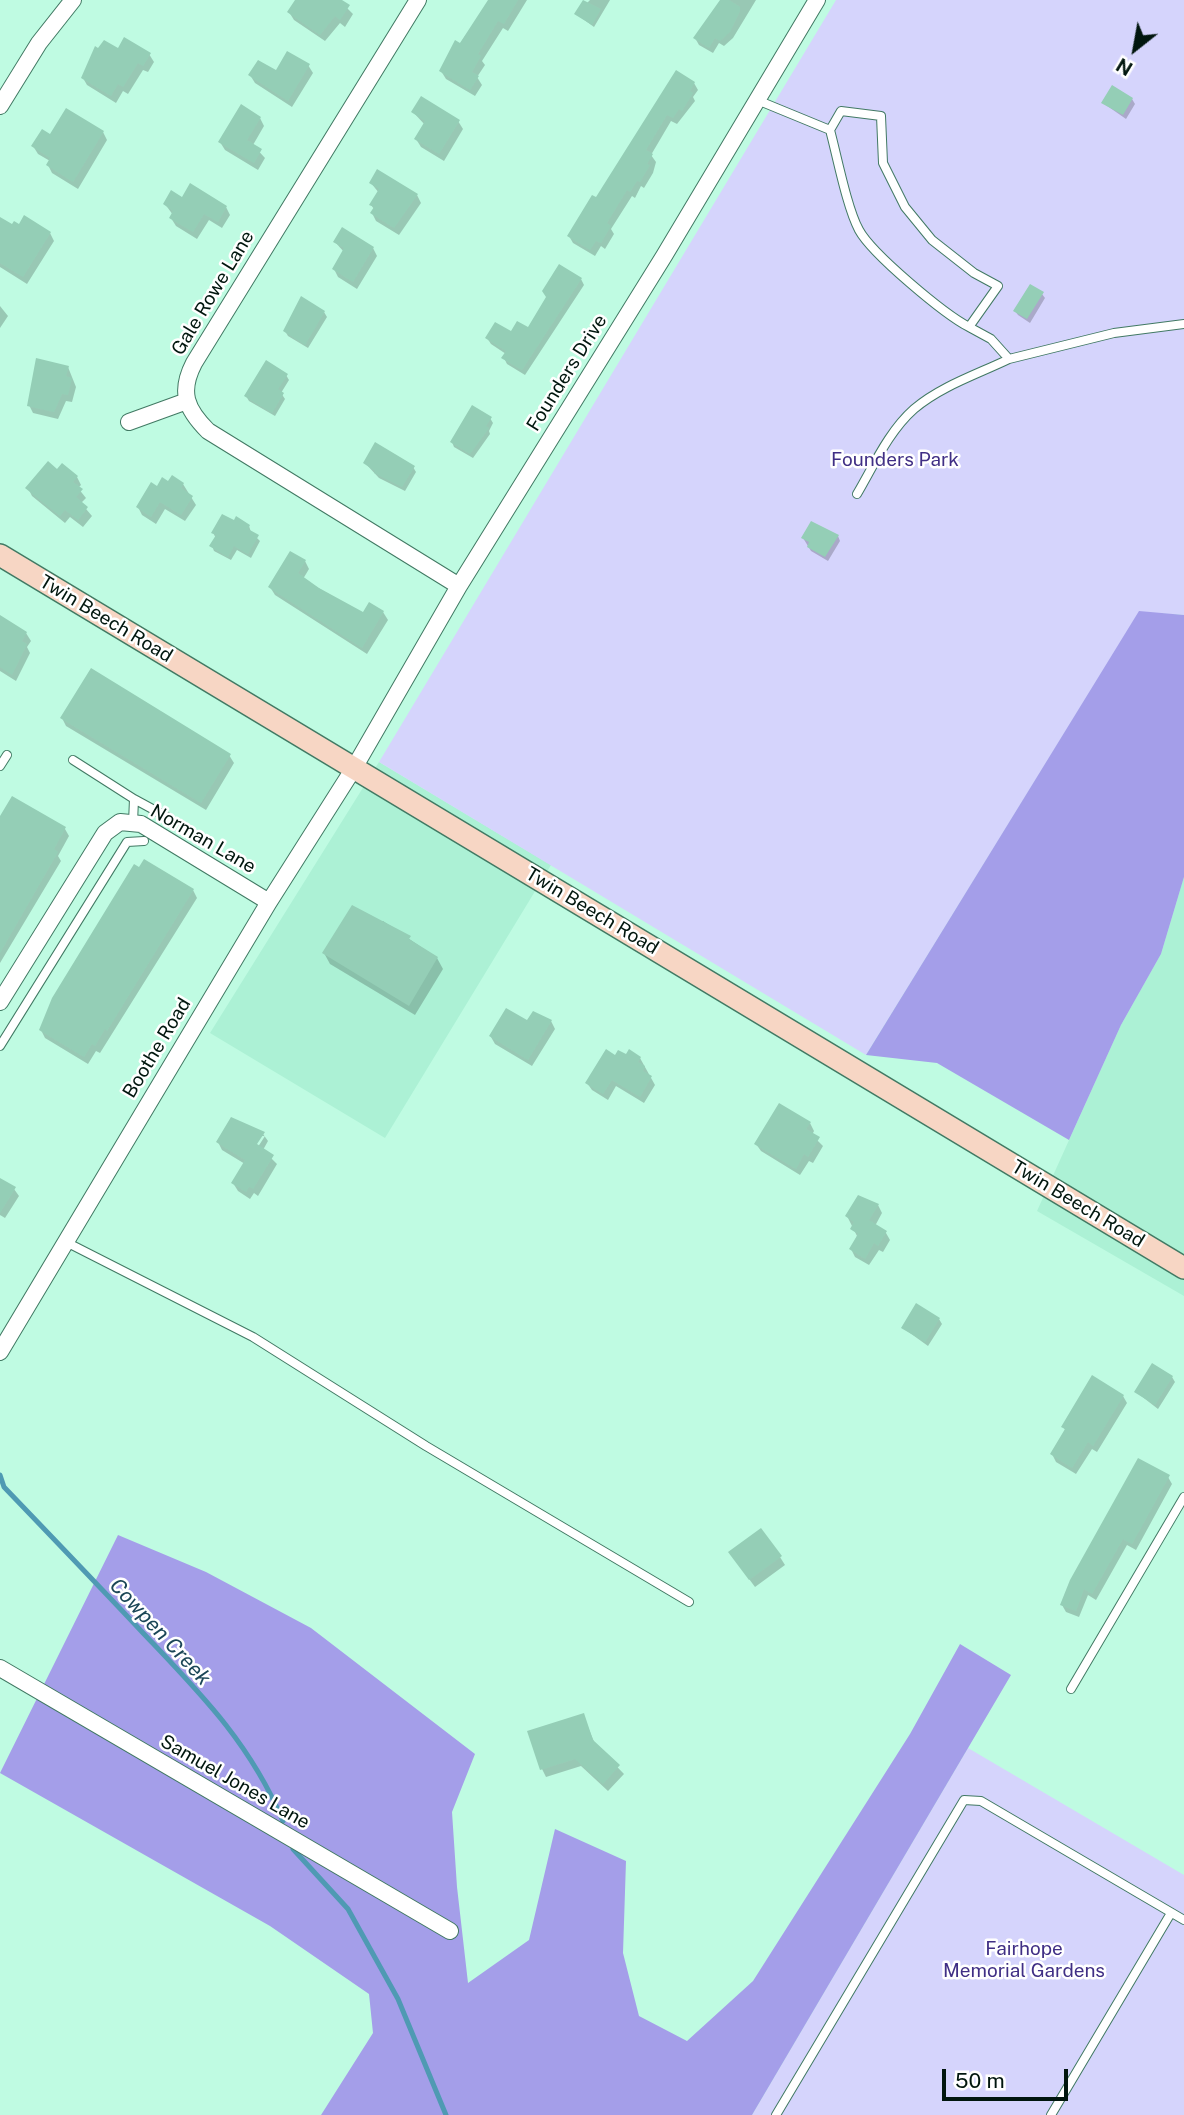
<!DOCTYPE html>
<style>
body{margin:0}
#map{position:relative;width:1184px;height:2115px;overflow:hidden;background:#bffbe2;font-family:"Public Sans",sans-serif}
canvas{display:block}
.north{position:absolute;left:1100px;top:14px;width:70px;height:70px;-webkit-text-stroke:5px #fff;paint-order:stroke;rotate:211deg;font-size:19px;font-weight:700;line-height:28px;text-align:center;color:#01160e}
.north::after{content:'';display:block;margin:auto;width:24px;height:32px;background:#01160e;clip-path:polygon(50% 0,100% 100%,50% 72%,0 100%)}
.scale{position:absolute;left:942px;top:2069px;width:126px;height:32px;box-sizing:border-box;border:4px solid #01160e;border-top:0;padding-left:9px;font-size:21px;line-height:24px;white-space:nowrap;color:#01160e;-webkit-text-stroke:5px #fff;paint-order:stroke}
</style>
<div id="map">
<canvas width="1184" height="2115"></canvas>
<div class="north">N</div>
<div class="scale">50 m</div>
</div>
<script>
const ctx = document.querySelector('canvas').getContext('2d');
ctx.lineJoin = 'round';
function paint(path, color) { ctx.fillStyle = color; ctx.fill(path, 'evenodd'); }
function strokePath(path, color, width, dash) { ctx.strokeStyle = color; ctx.lineWidth = width; ctx.lineCap = dash ? 'butt' : 'round'; ctx.setLineDash(dash || []); ctx.stroke(path); }
function label(font, color, halo, rows, align = 'center') {
  ctx.font = font + ' "Public Sans",sans-serif'; ctx.lineWidth = 5; ctx.setLineDash([]); ctx.textBaseline = 'middle'; ctx.strokeStyle = halo; ctx.fillStyle = color; for (const [text, x, y, turn = 0] of rows) {
    ctx.save(); ctx.translate(x, y); ctx.rotate((+turn || 0) * Math.PI / 180); ctx.textAlign = isNaN(turn) ? turn : align; if (halo) ctx.strokeText(text, 0, 0); ctx.fillText(text, 0, 0); ctx.restore();
  }
}
paint(new Path2D(`
 M379 762 551 865 385 1138 210 1033Z
 M1184 877V1296L1037 1211 1121 1025 1161 954Z`), '#acf1d5');
paint(new Path2D(`
 M836 0H1184V615L1139 612 866 1055 379 762Z
 M968 1748 1184 1875V2115H752Z`), '#d5d4fc');
paint(new Path2D(`
 M1139 611 1184 615V877L1161 954 1121 1025 1069 1140 937 1063 866 1055Z
 M118 1535 206 1572 311 1628 475 1754 452 1812 457 1887 468 1983 529 1940 555 1829 626 1861 623 1953 639 2016 687 2041 753 1981 910 1734 960 1644 1011 1675 752 2115H321L373 2033 369 1994 270 1926 0 1773Z`), '#a49ee9');
paint(new Path2D(`
 M297 0H339L353 14 345 27 340 23 325 41 294 20 289 12Z
 M490 0H527L508 31 503 28 482 61 485 65 477 77 482 85 475 96 446 79 441 71Z
 M590 0H610L594 27 576 14Z
 M721 0H756L733 38 724 46 719 43 713 53 699 45 695 38Z
 M95 48 149 54 154 62 148 72 143 70 128 94 123 91 116 103 87 85 83 78Z
 M308 65 313 73 292 107 255 83 250 75Z
 M676 72 694 83 698 90 693 97 695 101 677 124 671 121 651 155 656 162 653 173 644 188 641 186 635 198 632 196 611 229 614 234 605 249 601 246 595 256 573 243 569 236 597 200Z
 M1132 99 1135 104 1126 119 1103 103Z
 M413 112 458 121 463 129 444 161 421 147 416 139 425 125Z
 M260 118 264 126 253 145 265 158 258 170 225 150 220 142Z
 M103 132 107 140 78 189 52 173 48 165 50 161 38 154 33 146 51 137Z
 M371 183 417 195 421 203 399 235 376 221 372 213 374 209 371 205 379 193Z
 M183 199 226 207 230 215 222 228 209 220 197 239 176 226 171 218 173 215 165 204Z
 M0 219 12 227 50 233 54 241 27 284 0 267Z
 M335 242 373 248 377 256 357 289 338 277 334 269 344 252Z
 M581 279 584 285 525 375 507 364 504 358 506 354 491 344 487 338 528 329Z
 M1042 294 1045 298 1030 323 1018 315 1015 311Z
 M0 306 8 316 0 328Z
 M324 312 327 317 308 348 288 336 285 331Z
 M68 367 76 387 72 402 66 401 58 419 33 413 29 405Z
 M286 375 289 380 281 393 285 399 275 416 249 401 246 396Z
 M490 418 493 423 489 431 490 434 473 458 454 447 452 442Z
 M365 463 413 467 416 472 405 491 379 478Z
 M58 471 77 477 81 485 78 488 86 498 81 503 92 516 83 527 70 517 65 523 32 496 28 488Z
 M169 483 183 484 196 505 185 521 165 509 156 524 142 515 138 507 157 488Z
 M249 526 251 532 260 541 251 558 237 550 231 560 214 551 212 546 216 538 213 533Z
 M838 536 840 541 828 561 811 551 803 538Z
 M305 561 309 569 303 579 363 614 383 612 388 620 367 654 275 595 270 587Z
 M0 618 26 633 31 641 27 647 30 653 16 681 0 671Z
 M62 718 229 755 234 763 206 810 66 726Z
 M13 798 65 829 69 836 58 856 61 861 0 963V819Z
 M193 890 197 898 100 1053 96 1051 88 1064 45 1038 41 1030Z
 M383 921 437 958 443 969 415 1015 330 964 324 953Z
 M551 1021 555 1029 532 1066 495 1044 491 1037 528 1023Z
 M616 1057 640 1058 655 1085 644 1103 616 1086 608 1100 592 1090 587 1083Z
 M810 1123 814 1131 812 1135 823 1146 813 1163 809 1161 800 1175 761 1151 756 1144Z
 M263 1134 268 1141 263 1150 277 1164 258 1196 254 1193 250 1199 238 1191 233 1183 245 1164 222 1150 218 1142ZM260 1136H265L254 1153 251 1151Z
 M0 1180 14 1189 19 1196 5 1218 0 1215Z
 M878 1205 882 1213 875 1226 886 1233 890 1240 883 1252 879 1250 869 1265 855 1257 851 1249 857 1236 847 1216Z
 M939 1319 942 1324 928 1346 903 1328Z
 M1172 1377 1175 1382 1158 1409 1136 1392Z
 M1123 1396 1127 1403 1097 1452 1092 1449 1076 1474 1056 1462 1052 1454 1066 1431 1063 1427Z
 M1168 1477 1172 1484 1136 1550 1127 1545 1096 1600 1088 1595 1079 1617 1066 1612 1062 1605Z
 M780 1557 785 1565 755 1587 735 1560Z
 M583 1715 595 1744 624 1774 608 1791 581 1766 546 1777 542 1769Z`), '#0003');
strokePath(new Path2D(`
 M0 1475 4 1487C51 1536 98 1585 144 1634 201 1694 250 1743 283 1821
 M293 1849 348 1909 398 1999 446 2115`), '#4f9ab3', 5);
paint(new Path2D(`
 M295 0H342L350 5 340 20 335 16 320 35 287 12Z
 M488 0H518L504 24 498 21 478 54 481 56 472 72 479 76 470 90 439 71 455 40 460 43Z
 M583 0 601 9 592 25 574 14Z
 M720 0H729L740 7V11L730 32 720 41 715 38 709 48 693 38Z
 M124 37 151 53 143 66 138 63 123 87 118 84 111 96 81 78 95 46 98 48 104 40 118 48Z
 M287 51 310 64 288 101 248 75 258 60 276 70Z
 M676 70 695 82 690 91 693 93 682 111 679 109 673 118 667 115 646 150 653 154 647 164 650 165 640 182 637 181 630 192 627 190 607 223 611 226 601 243 596 241 590 250 567 236 592 195 596 197Z
 M1112 85 1133 98 1123 115 1101 103Z
 M421 96 460 120 439 154 414 139 425 121 411 112Z
 M241 104 261 117 247 140 262 149 254 163 218 142Z
 M66 108 104 131 73 182 46 165 50 158 31 146 42 129 50 134Z
 M377 169 418 194 394 228 370 213 374 207 369 205 379 189 369 183Z
 M190 183 227 206 218 222 204 214 193 232 169 218 173 211 163 204 171 190 182 197Z
 M24 215 51 232 23 277 0 263V217L12 224 14 221 19 224Z
 M342 227 374 247 353 282 332 269 344 248 333 242Z
 M559 264 582 278 522 370 501 358 506 351 485 338 495 322 511 331 517 321 528 327 546 297 542 291Z
 M1030 284 1044 292 1027 319 1013 311Z
 M301 296 325 311 305 345 283 331Z
 M36 358 69 366 66 376 72 378 68 395 62 394 54 412 27 406Z
 M266 360 288 374 278 389 284 393 272 413 244 396Z
 M472 405 492 417 486 426 489 428 470 454 450 442Z
 M375 442 415 466 402 487 374 473 375 471 363 463Z
 M48 461 57 469 62 463 78 476 73 482 83 489 76 497 88 507 78 520 65 510 60 516 25 488Z
 M172 475 184 483 181 488 193 496 181 515 160 502 151 517 136 507 151 482 157 486 162 477 168 481Z
 M222 514 234 520 236 516 250 525 248 529 259 535 248 554 234 546 228 557 209 546 216 535 211 533Z
 M811 521 839 535 825 557 807 547 809 542 801 538Z
 M290 551 306 560 298 573 319 588 363 612 369 602 384 611 362 648 268 587Z
 M0 615 27 632 22 641 27 644 12 675 0 667Z
 M91 668 231 754 201 803 60 718Z
 M12 796 66 827 54 849 58 852 0 953V816Z
 M144 859 194 889 107 1031 105 1029 95 1046 92 1044 84 1057 39 1030 52 998 115 895 134 864 139 867Z
 M352 905 411 936 409 939 438 957 409 1006 322 953Z
 M506 1008 527 1020 533 1011 552 1020 528 1060 489 1036Z
 M606 1049 615 1055 618 1050 626 1054 629 1049 641 1057 638 1062 645 1066 643 1071 652 1076 640 1097 612 1080 603 1094 585 1083Z
 M779 1103 811 1122 806 1129 820 1137 808 1157 804 1154 796 1169 754 1144Z
 M231 1117 265 1132 257 1144 274 1155 253 1189 249 1187 246 1192 231 1183 245 1160 216 1142Z
 M0 1178 16 1187 0 1213Z
 M858 1195 879 1204 869 1220 887 1231 878 1246 874 1243 865 1259 849 1249 858 1234 850 1229 854 1222 845 1216Z
 M916 1303 940 1318 925 1342 901 1328Z
 M1152 1363 1173 1376 1155 1405 1134 1392Z
 M1092 1375 1124 1395 1093 1446 1088 1442 1072 1468 1050 1454 1065 1429 1061 1427Z
 M1138 1458 1170 1475 1132 1544 1123 1539 1092 1594 1084 1589 1076 1611 1060 1605 1070 1580Z
 M761 1528 782 1556 749 1580 728 1552Z
 M584 1713 593 1740 620 1765 603 1784 575 1759 540 1770 527 1731Z`), '#94ceb6');
const lane = new Path2D(`
 M757 100 830 130
 M841 111 881 116 883 163 905 207 932 240 974 273 998 286 969 327C944 314 872 254 859 230 847 208 837 156 830 130Z
 M969 327 991 339 1009 359 1114 333 1184 324
 M857 494C874 465 889 431 914 409 941 386 978 374 1009 359
 M73 760 134 799 133 823
 M0 766 7 755
 M134 799 169 818
 M0 1046 127 842 144 841
 M66 1242 253 1337 426 1446 689 1602
 M1071 1689 1184 1497
 M776 2115 964 1800 981 1801 1184 1920
 M1051 2115 1171 1913`);
const street = new Path2D(`
 M418 0 194 363C179 392 186 409 208 431L459 586
 M0 106 39 43 73 0
 M129 422 187 401
 M0 1002 105 833 120 822 141 824 269 902
 M0 1352 269 902 354 768 459 586 664 256 817 0
 M0 1668 450 1931`);
const secondary = new Path2D(`
 M0 555 1184 1268`);
strokePath(lane, '#417963', 10);
strokePath(street, '#417963', 18);
strokePath(secondary, '#417963', 24);
strokePath(lane, '#fff', 8);
strokePath(street, '#fff', 16);
strokePath(secondary, '#f7d6c4', 21);
label('19px', '#01160e', '#fff', [
 ["Gale Rowe Lane",213,293,-59],
 ["Founders Drive",567,373,-58],
 ["Twin Beech Road",106,619,31],
 ["Norman Lane",203,839,30],
 ["Twin Beech Road",592,911,31],
 ["Boothe Road",157,1048,-59],
 ["Twin Beech Road",1078,1204,31],
 ["Samuel Jones Lane",235,1782,30]
]);
label('19px', '#402f85', '#fff', [
 ["Founders Park",895,460],
 ["Fairhope",1024,1949],
 ["Memorial Gardens",1024,1971]
]);
label('italic 21px', '#1b4657', '#fff', [
 ["Cowpen Creek",160,1632,47]
]);
</script>
